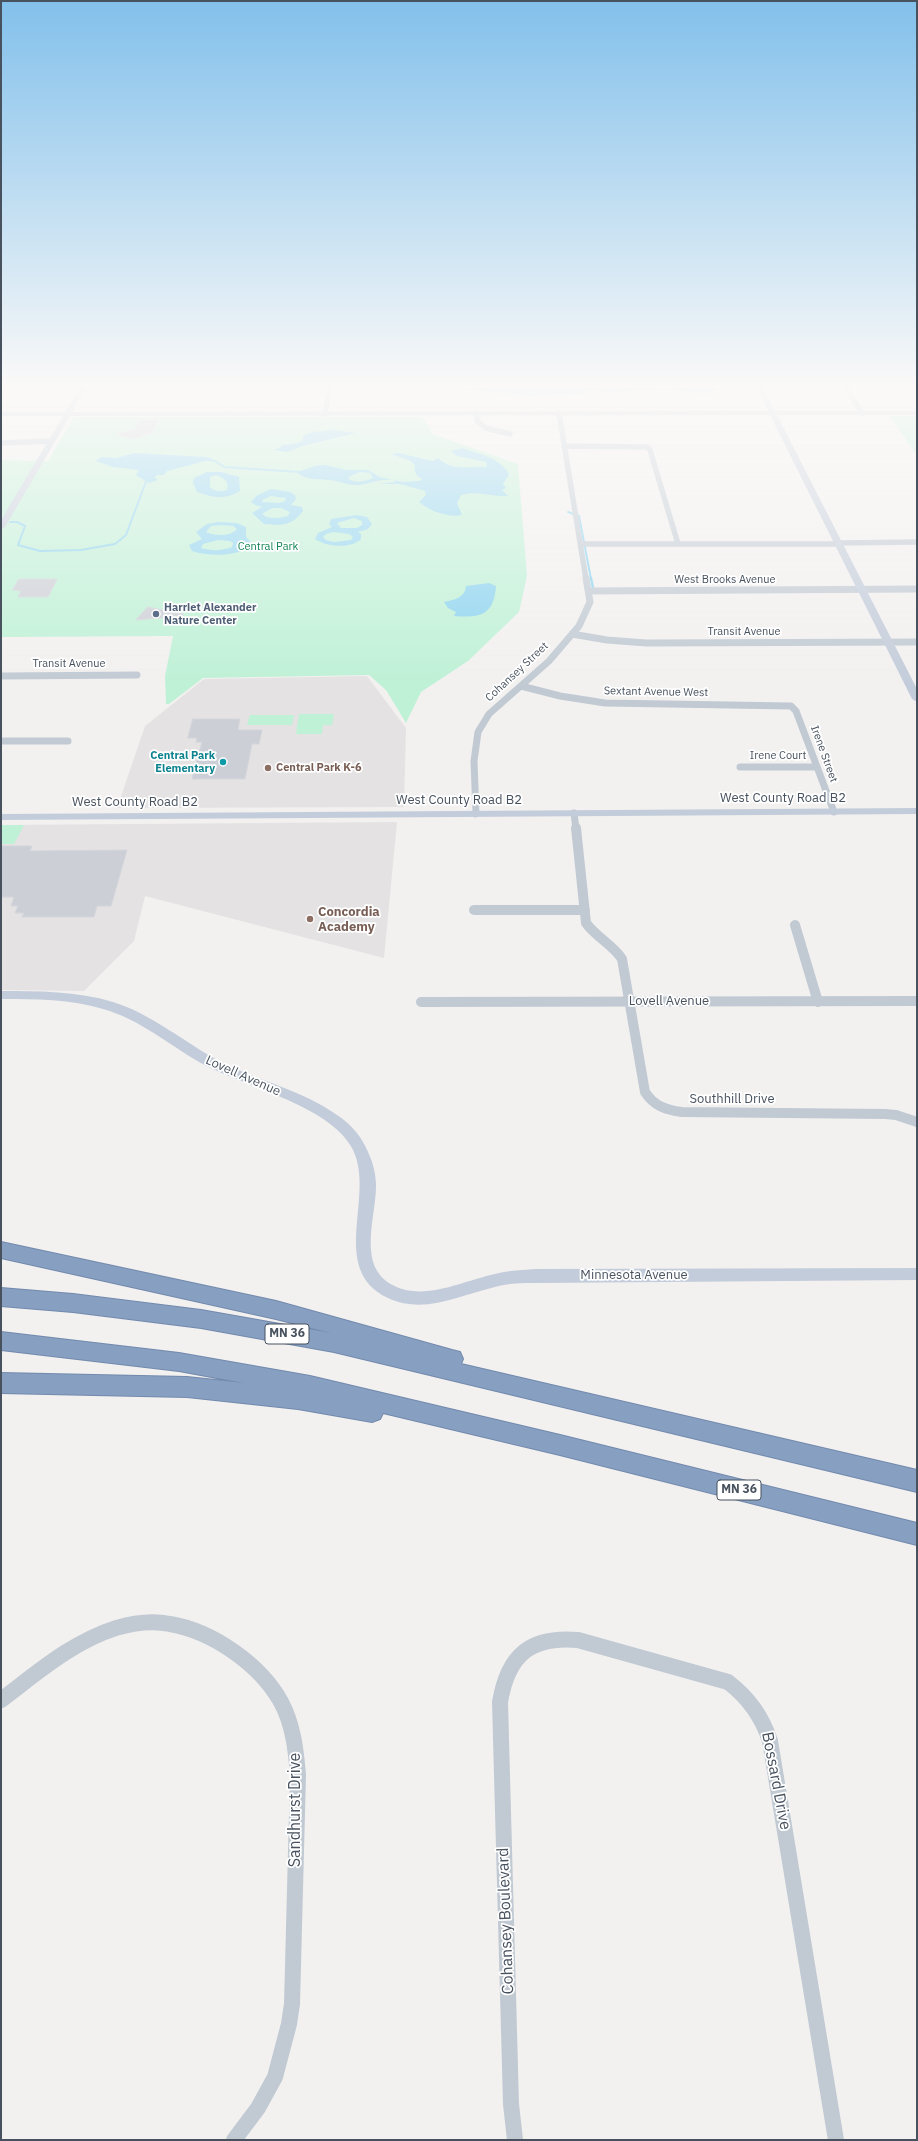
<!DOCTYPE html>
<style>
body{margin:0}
#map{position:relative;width:918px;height:2141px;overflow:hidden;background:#f3f1f0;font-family:"IBM Plex Sans",sans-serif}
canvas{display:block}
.frame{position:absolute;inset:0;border:2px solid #48525f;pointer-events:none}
</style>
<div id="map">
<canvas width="918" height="2141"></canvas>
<div class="frame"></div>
</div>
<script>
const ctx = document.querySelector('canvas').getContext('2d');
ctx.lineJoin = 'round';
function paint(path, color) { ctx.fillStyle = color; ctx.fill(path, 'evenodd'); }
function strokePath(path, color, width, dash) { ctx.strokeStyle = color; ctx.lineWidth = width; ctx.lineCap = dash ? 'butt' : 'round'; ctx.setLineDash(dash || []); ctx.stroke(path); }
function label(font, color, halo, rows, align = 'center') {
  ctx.font = font + ' "IBM Plex Sans",sans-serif'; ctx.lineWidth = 3.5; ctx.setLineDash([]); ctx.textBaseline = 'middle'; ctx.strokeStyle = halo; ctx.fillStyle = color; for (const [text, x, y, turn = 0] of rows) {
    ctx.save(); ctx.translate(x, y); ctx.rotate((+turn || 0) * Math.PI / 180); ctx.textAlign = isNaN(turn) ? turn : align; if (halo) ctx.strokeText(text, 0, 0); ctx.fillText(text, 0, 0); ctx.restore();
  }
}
paint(new Path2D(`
 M367 676 406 728 404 807 117 808 145 726 204 679Z
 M397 822 384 958 145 896 134 941 84 991 1 990V825Z`), '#e4e2e2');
paint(new Path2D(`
 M890 416H917V456Z
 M74 417H422L433 434 518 464 527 576 519 612 468 661 421 692 406 723 386 690 369 675 203 678 169 704H166L165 676 173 636 1 637V460L48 461Z
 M299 714H334L332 725H323L322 734H296Z
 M250 715H294L292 725H247Z
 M1 825H24L14 844H1Z`), '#bef1d6');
paint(new Path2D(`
 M445 388H717L711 393H704L665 390 607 392 592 390 578 394 527 395Z
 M333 430 356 433 302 446 288 452 273 450 280 448 282 445 298 443 303 440V436L313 432Z
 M462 448C480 454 499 457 509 474L503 484 506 488 502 490 508 496C492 497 477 490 461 495L457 503 462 515C449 518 429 511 419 502L426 495 425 491 400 484H379L395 482V480C376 478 370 485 354 485 348 485 342 482 336 481 325 478 306 482 297 472L315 466 325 465 346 470H368L379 477 403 482 420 481 422 479C416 475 414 473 415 466L411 461 391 454 399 453 433 461 438 458C452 472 469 466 487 467L486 462 457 456 451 451ZM360 472 370 473 373 478C364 482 357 483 348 479L350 476Z
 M134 453 206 457 213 459 167 471 164 475H156L155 478 158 480 149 483 136 475 139 470 113 467 96 461 101 457 116 458Z
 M207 472H221L239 477 240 491C225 500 213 498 197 492L193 483 194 478ZM216 475C223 477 230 482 227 490 220 492 215 492 210 487V477Z
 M271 489 290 492 295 495 296 499 291 505 302 507 303 511C292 526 281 526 264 524L252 513 262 507 255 505 251 502 256 496ZM271 496 286 498 285 501 279 503 263 502 262 500ZM272 508H281L290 512 288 516C279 518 270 520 262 514Z
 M357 515 367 517 372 524 368 529 358 532 361 534V539C351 549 326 547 315 539L318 533 332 527 329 524 331 519ZM354 518 362 521V525L357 528H341L337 523ZM333 532 349 534 353 537 351 540 334 542 326 540 323 537 326 534Z
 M218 522 237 523 246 527V537L250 541 252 547C235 556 210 557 192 551L189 545 202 539 196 532 207 524ZM222 525 233 526 237 529C230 537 215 536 206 532L211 526ZM218 540 230 541 233 543 232 547C221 551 212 551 201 548L203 544Z
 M489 583 496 586C494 616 479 618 454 616L456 612 448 608 444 602C454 600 465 598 466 586Z`), '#8ad3f0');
strokePath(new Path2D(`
 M209 460 215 461 224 467 299 472
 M568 512 579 516 591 579
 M10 522H17L25 526 18 545 40 551 81 550 115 544 126 535 147 479`), '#8ad3f0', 2);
strokePath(new Path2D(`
 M591 578 593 588 596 590`), '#8ad3f0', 2.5);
const building = new Path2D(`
 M139 420H159L152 433 133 439 116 434 135 429Z
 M19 579H57L48 597H18L21 591 13 590Z
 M148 607 183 614V616L136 620Z
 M193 719H240L238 730H262L259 744H252L245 779H192L202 742H196L197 738H188Z
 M1 846H32L30 851 127 850 111 906H97L94 917H22L24 913H15L18 906H11L14 897H1Z`);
paint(building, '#cccfd6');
strokePath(building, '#d4d6dc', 1);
const highway = new Path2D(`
 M1 1242 276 1301 452 1350 460 1352 463 1359 461 1364 917 1470V1492L334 1352 201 1328 73 1312 1 1306V1288L73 1294 201 1310 331 1333 276 1319 1 1258Z
 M1 1332 179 1353 310 1376 560 1435 917 1523V1545L560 1455 383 1413 380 1419 372 1422 298 1409 187 1397 1 1393V1373L187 1377 244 1383 179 1371 1 1350Z`);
strokePath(highway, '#728aad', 2);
strokePath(new Path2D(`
 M846 388 862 413
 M477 413V421L486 428 510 434
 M559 413 586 579
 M325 414 330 388
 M1 443 51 441
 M564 446 647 447 650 450 678 544
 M838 543 916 542
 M581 544H838`), '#c1cad3', 5.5);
strokePath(new Path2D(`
 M589 591 917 589
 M572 634 607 640 646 643 917 642
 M1 676 137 675
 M521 686 560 696 605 703 791 706 796 711 834 812
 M1 741H68
 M740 767H817
 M574 813 576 829
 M476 814 474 761 478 732 489 714 549 661 579 626 590 602 586 578`), '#c1cad3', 7);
strokePath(new Path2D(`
 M576 828 586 923C596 937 613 945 622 959L645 1092C654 1106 666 1110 682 1112L885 1114 896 1115 917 1122
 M474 910H585
 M795 925 818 1002
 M421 1002 917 1001`), '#c1cad3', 10);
strokePath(new Path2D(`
 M1 1700C37 1673 72 1642 116 1628 133 1623 152 1620 170 1624 212 1631 260 1664 281 1702 293 1724 296 1750 298 1775L292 2004 289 2024 275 2077 258 2108 234 2140
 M515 2140 511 2104 500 1702C508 1655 530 1636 578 1640L728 1682C749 1698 762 1716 770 1741L836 2140`), '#c1cad3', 16);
paint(new Path2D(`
 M80 388H86L72 412 768 411 757 388H763L775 411H917V415H777L917 689V702L912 699 770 415 70 416 5 527 1 529V520L63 416H1V412H65Z
 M917 808V814L1 820V814Z
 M1 991C39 991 77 991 113 1002 152 1014 185 1043 221 1062 259 1081 302 1090 337 1115 351 1124 362 1137 368 1152 373 1162 376 1175 376 1186 376 1215 359 1260 386 1281 419 1305 461 1281 495 1274 509 1270 523 1270 537 1269L917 1268V1280L537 1283C523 1283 508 1283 495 1287 460 1295 424 1315 388 1298 327 1269 377 1195 352 1148 329 1105 242 1086 199 1062 168 1044 139 1019 103 1009 71 999 35 999 1 999Z`), '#c3ccda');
paint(highway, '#879fc1');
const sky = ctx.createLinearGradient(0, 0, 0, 687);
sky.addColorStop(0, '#82c0eb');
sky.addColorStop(0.56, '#faf9f8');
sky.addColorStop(1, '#faf9f800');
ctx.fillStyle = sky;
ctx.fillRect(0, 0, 918, 687);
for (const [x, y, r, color] of [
 [156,614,4,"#5c6f8a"],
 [223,762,4,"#0f9aa8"],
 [268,768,4,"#8d6e63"],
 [310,919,4,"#8d6e63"]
]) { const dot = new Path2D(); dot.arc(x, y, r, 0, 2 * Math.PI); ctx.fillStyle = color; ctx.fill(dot); strokePath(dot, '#fff', 1.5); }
label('11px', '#148555', '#fff', [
 ["Central Park",268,547]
]);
label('11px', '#48525f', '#fff', [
 ["West Brooks Avenue",725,580],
 ["Transit Avenue",744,632],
 ["Transit Avenue",69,664],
 ["Cohansey Street",517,672,-43],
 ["Sextant Avenue West",656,692,1],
 ["Irene Street",824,754,70],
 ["Irene Court",778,756]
]);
label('bold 11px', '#4e5e75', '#fff', [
 ["Harriet Alexander",164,608],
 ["Nature Center",164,621]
], 'left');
label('bold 11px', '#0d838f', '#fff', [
 ["Central Park",215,756],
 ["Elementary",215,769]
], 'right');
label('bold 11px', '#785e54', '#fff', [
 ["Central Park K-6",276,768]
], 'left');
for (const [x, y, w] of [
 [287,1334,44],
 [739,1490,44]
]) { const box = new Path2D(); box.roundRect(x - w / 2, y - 10, w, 20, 3); ctx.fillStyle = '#fff'; ctx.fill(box); strokePath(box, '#48525f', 1); }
label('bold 12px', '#48525f', null, [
 ["MN 36",287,1334],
 ["MN 36",739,1490]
]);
label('13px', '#48525f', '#fff', [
 ["West County Road B2",783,798],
 ["West County Road B2",459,800],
 ["West County Road B2",135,802],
 ["Lovell Avenue",669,1001],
 ["Lovell Avenue",243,1076,24],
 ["Southhill Drive",732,1099],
 ["Minnesota Avenue",634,1275]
]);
label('bold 13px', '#785e54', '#fff', [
 ["Concordia",318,912],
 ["Academy",318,927]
], 'left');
label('16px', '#48525f', '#fff', [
 ["Bossard Drive",776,1781,79],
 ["Sandhurst Drive",295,1810,-90],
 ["Cohansey Boulevard",506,1921,-92]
]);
</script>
